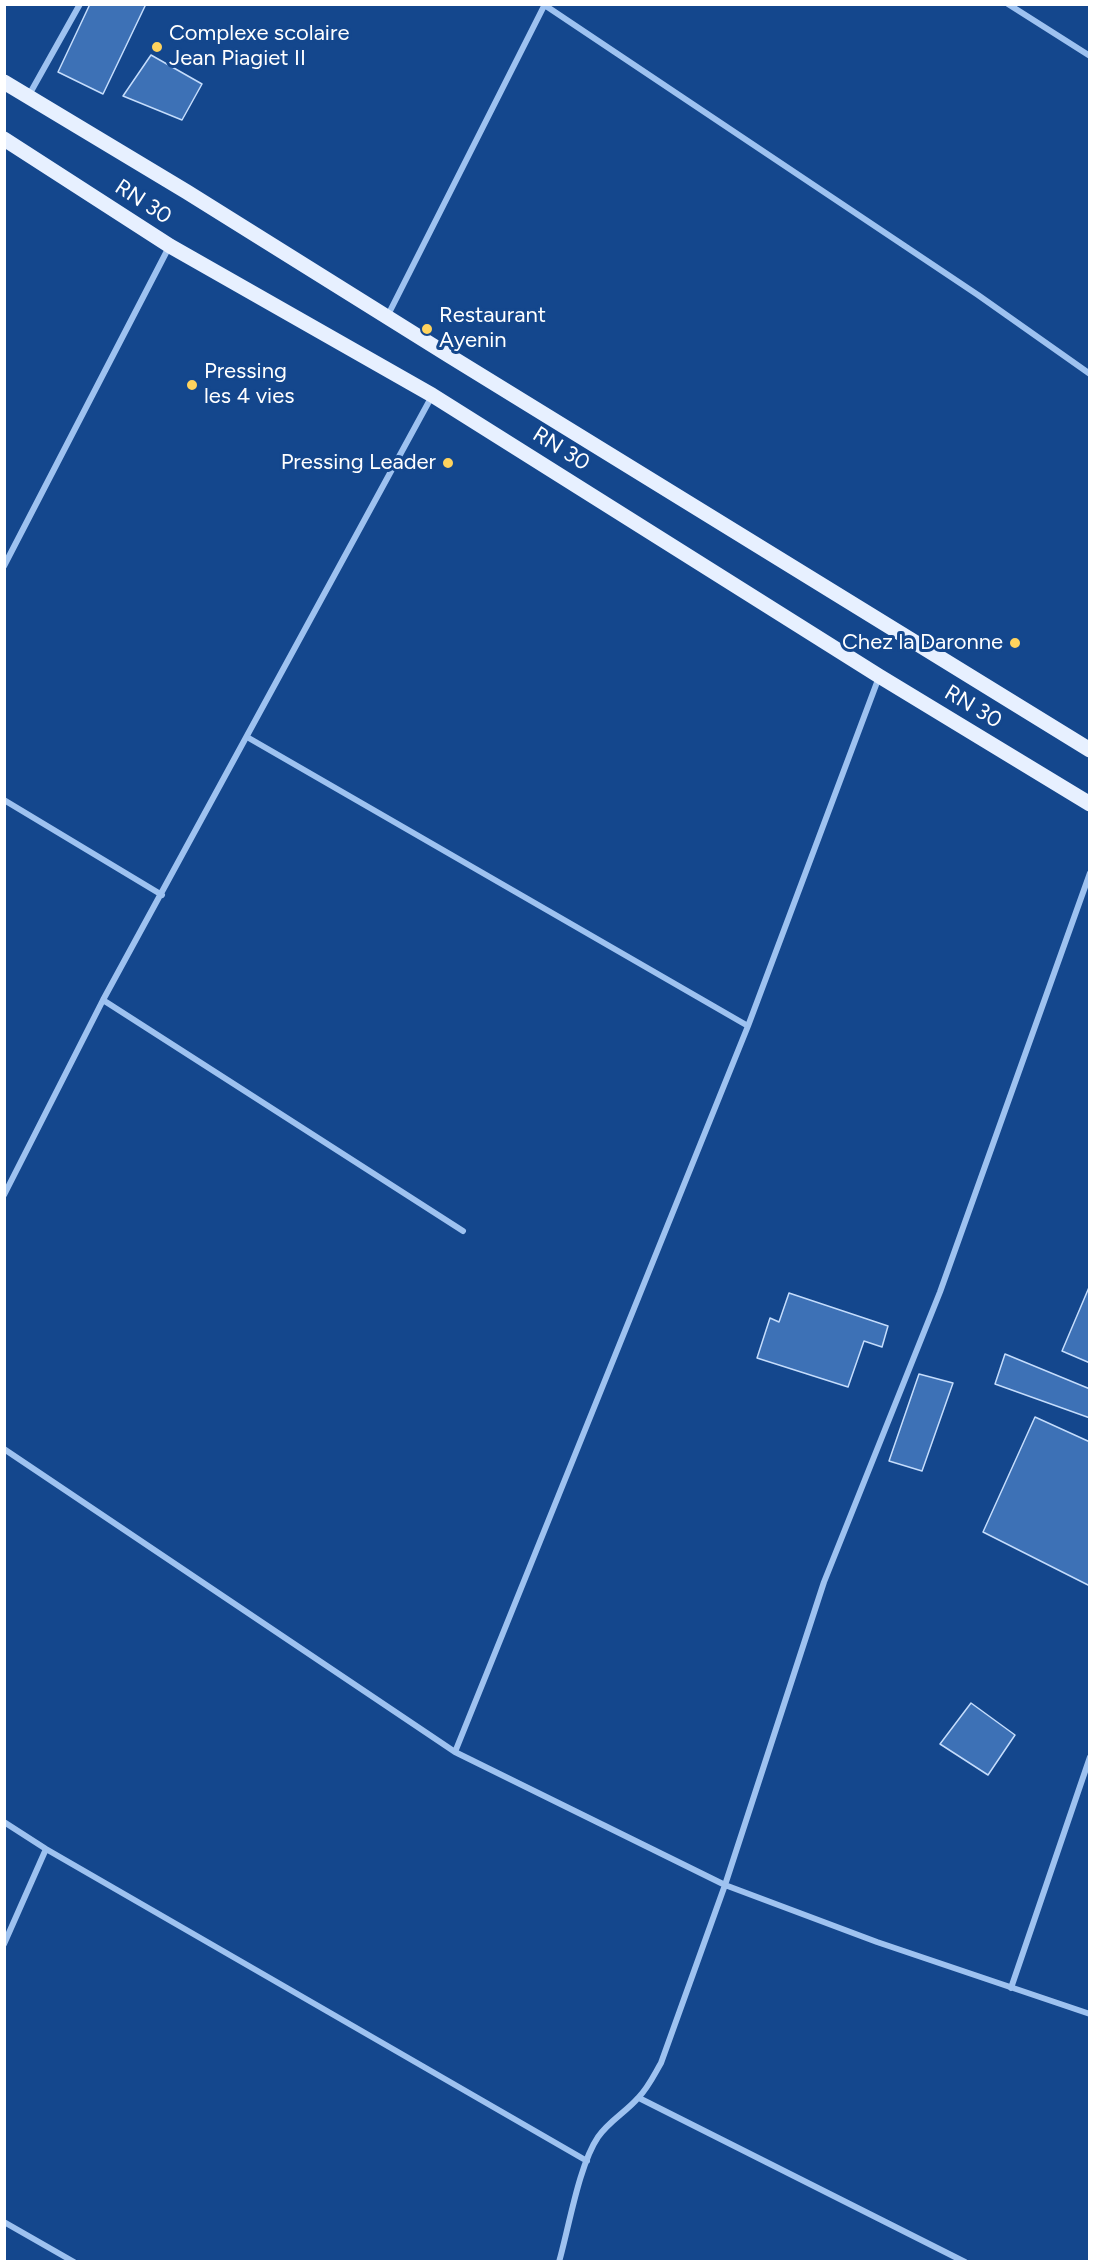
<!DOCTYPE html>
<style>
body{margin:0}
#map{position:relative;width:1094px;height:2266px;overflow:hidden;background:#14478d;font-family:Figtree,sans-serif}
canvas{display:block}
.frame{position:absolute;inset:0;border:6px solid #fff;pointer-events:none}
</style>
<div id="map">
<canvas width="1094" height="2266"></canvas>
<div class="frame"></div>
</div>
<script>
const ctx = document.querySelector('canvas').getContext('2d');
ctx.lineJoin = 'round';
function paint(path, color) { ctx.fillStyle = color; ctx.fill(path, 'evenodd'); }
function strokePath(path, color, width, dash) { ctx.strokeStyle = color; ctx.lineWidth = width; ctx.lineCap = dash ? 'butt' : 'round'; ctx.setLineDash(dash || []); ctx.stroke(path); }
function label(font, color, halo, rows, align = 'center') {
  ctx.font = font + ' Figtree,sans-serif'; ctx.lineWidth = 6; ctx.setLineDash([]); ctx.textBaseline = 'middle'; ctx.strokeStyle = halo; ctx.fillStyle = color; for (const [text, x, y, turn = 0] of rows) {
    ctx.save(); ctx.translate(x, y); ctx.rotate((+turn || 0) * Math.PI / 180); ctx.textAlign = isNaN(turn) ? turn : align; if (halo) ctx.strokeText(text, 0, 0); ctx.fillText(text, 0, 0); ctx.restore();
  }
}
const building = new Path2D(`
 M90 4H146L103 94 58 72Z
 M151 55 202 84 182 120 123 96Z
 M1090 1285V1363L1062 1351Z
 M789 1293 888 1326 882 1347 864 1341 848 1387 757 1358 770 1318 779 1322Z
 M1005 1354 1090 1389V1418L995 1384Z
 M919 1374 953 1383 922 1471 889 1461Z
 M1035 1417 1090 1442V1586L983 1532Z
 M971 1703 1015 1735 988 1775 940 1744Z`);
paint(building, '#3d71b6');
strokePath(building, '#c5ddfc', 1.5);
strokePath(new Path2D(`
 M543 4 978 295 1090 374
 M1008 4 1090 56
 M29 95 80 4
 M388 315 545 4
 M4 566 169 247
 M247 737 748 1026
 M4 800 162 895
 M103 1000 463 1231
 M4 1195 103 1000 432 396
 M4 1449 455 1752 725 1885 877 1942 1090 2014
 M455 1752 748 1026 879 677
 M4 1822 46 1849 587 2161
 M4 1944 46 1849
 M1011 1988 1090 1757
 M639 2098 965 2262
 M4 2222 74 2262
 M559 2262C569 2227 579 2165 598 2137 609 2121 626 2112 638 2098 648 2088 654 2075 661 2063L725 1885 824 1582 940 1292 1090 873`), '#9ec2f0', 6);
strokePath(new Path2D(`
 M4 82 187 192 448 355 1090 750
 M4 139 170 246 432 395 879 676 1090 804`), '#e7f0ff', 15);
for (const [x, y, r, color] of [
 [157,47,6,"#ffd35d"],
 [427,329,6,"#ffd35d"],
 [192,385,6,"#ffd35d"],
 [448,463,6,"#ffd35d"],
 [1015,643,6,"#ffd35d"]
]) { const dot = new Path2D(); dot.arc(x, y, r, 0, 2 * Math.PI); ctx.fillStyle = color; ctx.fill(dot); strokePath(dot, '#14478d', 2); }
label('22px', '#fff', '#14478d', [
 ["Complexe scolaire",169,34],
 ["Jean Piagiet II",169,59],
 ["Restaurant",439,316],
 ["Ayenin",439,341],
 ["Pressing",204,372],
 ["les 4 vies",204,397],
 ["Pressing Leader",436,463,"right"],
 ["Chez la Daronne",1003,643,"right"]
], 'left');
label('22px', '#fff', '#14478d', [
 ["RN 30",143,202,33],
 ["RN 30",561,449,32],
 ["RN 30",973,707,31]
]);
</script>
